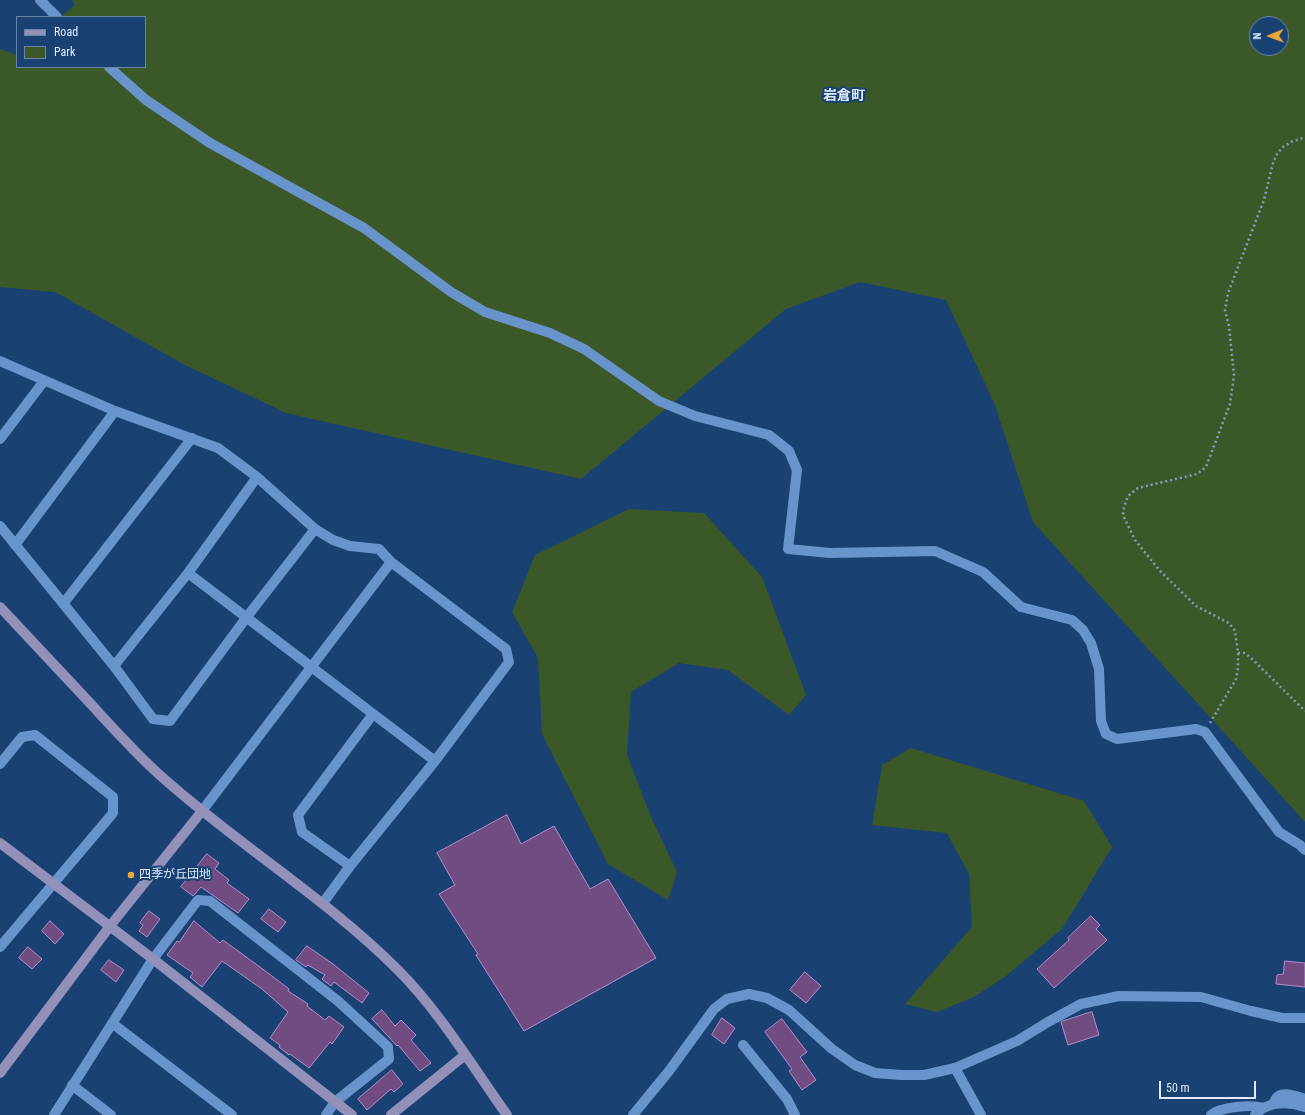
<!DOCTYPE html>
<meta charset="utf-8">
<style>
body{margin:0}
#map{position:relative;width:1305px;height:1115px;overflow:hidden;background:#194272;font-family:"Roboto Condensed",sans-serif}
canvas{display:block}
.legend{position:absolute;left:16px;top:16px;width:130px;height:52px;box-sizing:border-box;background:#194272;border:1px solid #6886aa;margin:0;padding:5px 7px;list-style:none;font-size:12px;color:#dfecfe}
.legend li{display:flex;align-items:center;gap:8px;height:20px}
.legend b{width:20px;border:1px solid #6886aa}
.north{position:absolute;left:1249px;top:16px;width:40px;height:40px;box-sizing:border-box;background:#194272;border:1px solid #6886aa;border-radius:50%;rotate:269deg;font-size:11px;font-weight:700;line-height:16px;text-align:center;color:#dfecfe}
.north::after{content:'';display:block;margin:auto;width:14px;height:18px;background:#eca93b;clip-path:polygon(50% 0,100% 100%,50% 72%,0 100%)}
.scale{position:absolute;left:1159px;top:1081px;width:97px;height:18px;box-sizing:border-box;border:2px solid #dfecfe;border-top:0;padding-left:5px;font-size:12px;line-height:14px;white-space:nowrap;color:#dfecfe;-webkit-text-stroke:3px #194272;paint-order:stroke}
</style>
<div id="map">
<canvas width="1305" height="1115"></canvas>
<ul class="legend">
<li><b style="height:5px;background:#9390ba"></b>Road</li>
<li><b style="height:11px;background:#3b5829"></b>Park</li>
</ul>
<div class="north">N</div>
<div class="scale">50 m</div>
</div>
<script>
const ctx = document.querySelector('canvas').getContext('2d');
ctx.lineJoin = 'round';
function paint(path, color) { ctx.fillStyle = color; ctx.fill(path, 'evenodd'); }
function strokePath(path, color, width, dash) { ctx.strokeStyle = color; ctx.lineWidth = width; ctx.lineCap = dash ? 'butt' : 'round'; ctx.setLineDash(dash || []); ctx.stroke(path); }
function label(font, color, halo, rows, align = 'center') {
  ctx.font = font + ' "Roboto Condensed","Noto Sans JP",sans-serif'; ctx.lineWidth = 4; ctx.setLineDash([]); ctx.textBaseline = 'middle'; ctx.strokeStyle = halo; ctx.fillStyle = color; for (const [text, x, y, turn = 0] of rows) {
    ctx.save(); ctx.translate(x, y); ctx.rotate((+turn || 0) * Math.PI / 180); ctx.textAlign = isNaN(turn) ? turn : align; if (halo) ctx.strokeText(text, 0, 0); ctx.fillText(text, 0, 0); ctx.restore();
  }
}
paint(new Path2D(`
 M72 0H1305V822L1033 522 995 405 946 300 860 282 786 309 581 479 286 413 185 365 55 292 0 287V49L17 55V67H145V17H61L75 5ZM1257 24H1281V48H1257Z
 M629 509 704 513 762 577 806 695 789 715 728 670 679 663 631 692 627 755 651 817 677 872 668 900 608 864 542 734 538 658 512 612 535 555Z
 M911 748 1084 801 1112 847 1062 929 1006 976 974 997 937 1012 905 1004 972 927 969 874 947 833 872 825 882 765Z`), '#3b5829');
const building = new Path2D(`
 M507 815 521 844 554 826 590 889 608 879 656 958 524 1031 476 955 478 954 439 894 455 885 437 853Z
 M207 854 219 863 215 869 229 880 227 883 249 899 238 913 201 887 193 896 181 887Z
 M269 909 286 922 278 932 261 919Z
 M149 911 160 919 147 937 139 931 143 925 140 923Z
 M1091 916 1100 925 1096 929 1107 940 1054 988 1037 969 1069 940 1068 938Z
 M50 921 64 934 55 944 42 931Z
 M194 921 220 943 223 940 264 970 289 989 288 991 308 1004 307 1006 325 1020 329 1016 344 1027 332 1044 330 1042 309 1068 290 1054 289 1055 279 1047 280 1045 270 1038 288 1012 262 989 222 961 202 987 190 977 193 973 167 955 177 941 179 942Z
 M307 946 333 964 369 993 362 1003 334 982 331 986 322 979 325 975 308 965 306 967 296 960Z
 M28 947 42 959 32 969 19 958Z
 M109 960 124 970 116 982 101 970Z
 M1285 961 1305 963V987L1276 984 1277 975 1283 974Z
 M805 972 821 986 806 1003 790 990Z
 M382 1010 395 1026 401 1020 416 1035 411 1040 431 1063 420 1071 398 1045 397 1046 387 1035 372 1019Z
 M1092 1012 1099 1035 1068 1045 1061 1022Z
 M722 1018 735 1028 724 1044 712 1035Z
 M782 1019 807 1052 800 1057 816 1080 802 1090 789 1071 792 1069 765 1032Z
 M392 1070 403 1084 394 1092 391 1089 367 1110 358 1099Z`);
paint(building, '#714c82');
strokePath(building, '#b68ec9', 1);
strokePath(new Path2D(`
 M1238 653H1244L1250 657 1305 711
 M1210 723 1236 679 1238 668V653L1235 631 1229 623 1196 606 1160 571 1135 540 1123 515 1124 507 1128 496 1138 488 1197 474 1206 467 1230 404 1234 375 1229 326 1225 311 1228 293 1264 200 1273 163 1277 154 1283 147 1291 142 1305 137`), '#849ebe', 2.5, [2, 3]);
strokePath(new Path2D(`
 M40 0 57 17
 M109 67 146 100 210 143 364 228 451 292 485 312 550 333 584 349 659 401 695 416 769 435 789 451 797 470 788 549 830 553 935 551 983 572 1021 607 1072 620 1083 630 1091 643 1099 669 1101 721 1106 734 1117 739 1196 729 1205 732 1279 832 1300 845 1305 850
 M0 361 115 411 218 448 257 477 315 529 333 540 350 546 379 549 391 562 506 649 509 662 435 761 350 866 323 903
 M0 439 44 381
 M0 526 114 666 153 719 170 721 246 618 315 529
 M15 545 115 411
 M188 573 435 761
 M63 604 192 438
 M114 666 188 573 257 477
 M0 764 22 737 35 735 113 797V813L0 947
 M202 811 391 562
 M350 866 302 832 298 815 373 714
 M112 1023 232 1115
 M743 1045 787 1099 795 1115
 M955 1068 981 1115
 M72 1085 111 1115
 M1274 1104C1277 1088 1295 1096 1305 1099
 M54 1115 153 959 198 900 210 901 338 1001 388 1047 389 1059 335 1102 326 1115
 M633 1115 669 1071 714 1009 727 999 749 994 767 998 789 1010 832 1049 855 1065 875 1073 901 1075H924L955 1068 1017 1041 1048 1022 1081 1004 1119 996 1201 997 1251 1011 1282 1018H1305
 M1211 1115C1220 1107 1252 1104 1263 1108
 M1255 1115C1267 1101 1289 1101 1305 1107`), '#6994cb', 10);
strokePath(new Path2D(`
 M0 607C30 639 59 670 89 702 113 728 136 754 162 777 238 845 326 898 398 970 439 1011 473 1067 507 1115
 M0 843 153 959 352 1115
 M0 1073 110 926 202 811
 M391 1115 465 1055`), '#9390ba', 10);
for (const [x, y, r, color] of [
 [131,875,4,"#eca93b"]
]) { const dot = new Path2D(); dot.arc(x, y, r, 0, 2 * Math.PI); ctx.fillStyle = color; ctx.fill(dot); strokePath(dot, '#194272', 1.5); }
label('12px', '#dfecfe', '#194272', [
 ["四季が丘団地",139,875]
], 'left');
label('bold 14px', '#dfecfe', '#194272', [
 ["岩倉町",844,96]
]);
</script>
